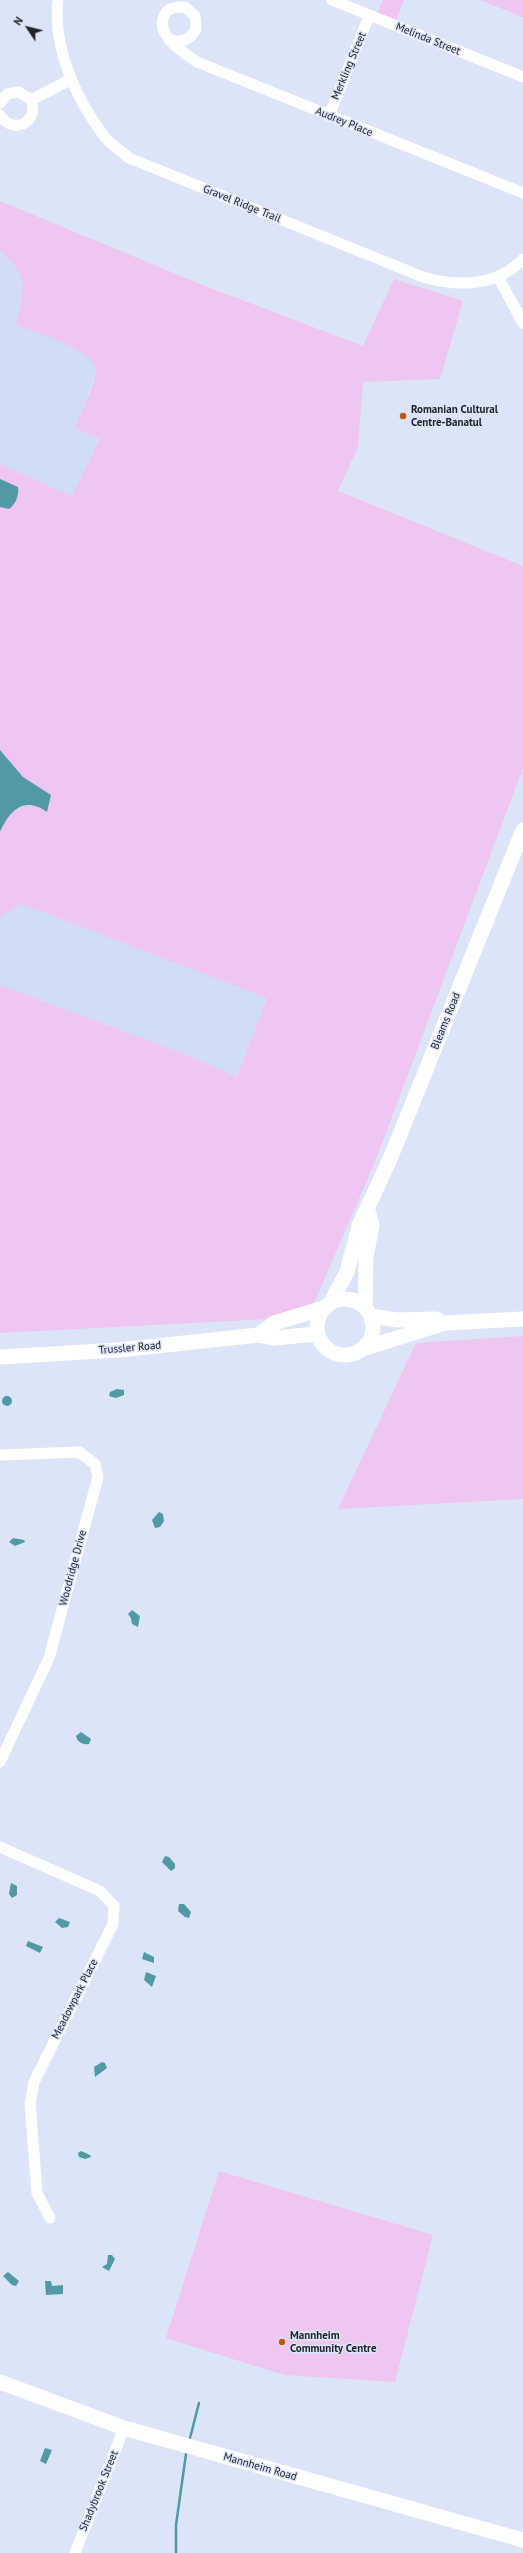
<!DOCTYPE html>
<style>
body{margin:0}
#map{position:relative;width:523px;height:2553px;overflow:hidden;background:#dce5f7;font-family:"PT Sans",sans-serif}
canvas{display:block}
.north{position:absolute;left:8px;top:8px;width:40px;height:40px;-webkit-text-stroke:3px #dce5f7;paint-order:stroke;rotate:305deg;font-size:11px;font-weight:700;line-height:16px;text-align:center;color:#20232a}
.north::after{content:'';display:block;margin:auto;width:14px;height:18px;background:#20232a;clip-path:polygon(50% 0,100% 100%,50% 72%,0 100%)}
</style>
<div id="map">
<canvas width="523" height="2553"></canvas>
<div class="north">N</div>
</div>
<script>
const ctx = document.querySelector('canvas').getContext('2d');
ctx.lineJoin = 'round';
function paint(path, color) { ctx.fillStyle = color; ctx.fill(path, 'evenodd'); }
function strokePath(path, color, width, dash) { ctx.strokeStyle = color; ctx.lineWidth = width; ctx.lineCap = dash ? 'butt' : 'round'; ctx.setLineDash(dash || []); ctx.stroke(path); }
function label(font, color, halo, rows, align = 'center') {
  ctx.font = font + ' "PT Sans",sans-serif'; ctx.lineWidth = 3; ctx.setLineDash([]); ctx.textBaseline = 'middle'; ctx.strokeStyle = halo; ctx.fillStyle = color; for (const [text, x, y, turn = 0] of rows) {
    ctx.save(); ctx.translate(x, y); ctx.rotate((+turn || 0) * Math.PI / 180); ctx.textAlign = isNaN(turn) ? turn : align; if (halo) ctx.strokeText(text, 0, 0); ctx.fillText(text, 0, 0); ctx.restore();
  }
}
paint(new Path2D(`
 M0 250 16 264 24 291 92 360 96 373 75 428 100 439 72 496 0 464Z
 M22 904 267 997 237 1077 187 1055 0 985V917Z`), '#d1dcf6');
paint(new Path2D(`
 M383 0H404L396 20 377 13Z
 M480 0H523V17Z
 M0 201 205 286 363 346 394 279 463 301 440 379 363 382 358 447 338 491 523 566V768L375 1162 308 1317 0 1333V985L187 1055 237 1077 267 998 22 904 0 917C0 892 0 857 0 833 3 814 21 802 38 806L51 795 23 777 0 750V464L72 496 100 439 75 428C80 414 94 386 96 373 98 349 35 333 16 325 25 290 29 276 0 250Z
 M523 1336V1499L338 1509 416 1343Z
 M219 2171 433 2235 395 2382 284 2375 166 2338Z`), '#efc5f1');
paint(new Path2D(`
 M0 479 18 487C19 495 16 504 9 509L0 507Z
 M0 750 23 777 51 795 47 812C24 796 10 810 0 832Z
 M117 1389 124 1390V1395L116 1398 109 1396 110 1392Z
 M2 1401a5 5 0 1 1 10 0a5 5 0 1 1-10 0Z
 M159 1512 163 1514 164 1521 160 1527 155 1528 152 1520Z
 M13 1538 24 1540 25 1542 15 1546 9 1542Z
 M132 1610 140 1616 138 1627 132 1624 131 1618 128 1614Z
 M81 1732 91 1739 89 1744C83 1745 77 1742 76 1736Z
 M165 1856 169 1857 175 1864V1868L171 1871 162 1862Z
 M11 1883 17 1886V1895L12 1898 9 1894Z
 M179 1904H184L191 1912 189 1918 185 1917 178 1911Z
 M59 1918 70 1922 68 1927 62 1928 55 1922Z
 M28 1941 43 1947 40 1953 26 1946Z
 M144 1952 154 1957V1963L142 1959Z
 M146 1972 156 1976 152 1987 144 1980Z
 M102 2062 105 2063 107 2068 95 2077 94 2067Z
 M81 2151 90 2155 91 2157 85 2159 79 2157 78 2153Z
 M108 2255H112L115 2259 109 2271 102 2267 107 2264Z
 M8 2272 19 2281 16 2286 12 2285 3 2276Z
 M45 2281H51L52 2286 63 2285V2294L46 2295Z
 M45 2448 52 2450 46 2464 40 2461Z`), '#5099a5');
strokePath(new Path2D(`
 M190 2438 199 2403
 M176 2553V2525L186 2454`), '#5099a5', 2.5);
strokePath(new Path2D(`
 M58 0C52 46 76 99 104 136 110 144 121 151 129 158L423 277C457 287 496 287 523 259
 M332 0 523 77
 M171 40C182 43 191 39 196 29L195 16 185 7C177 7 169 7 165 14 153 34 184 53 197 62L523 193
 M31 100 72 79
 M0 103 7 94 19 92 31 100C40 122 12 136 0 115
 M329 116 369 16
 M498 277 523 323
 M0 1455 79 1452 95 1464 98 1477 49 1658 0 1762
 M0 1847 100 1891 114 1906 113 1924 34 2082 30 2103 37 2193 50 2218
 M75 2553 124 2428`), '#fff', 11);
strokePath(new Path2D(`
 M317 1327a28 28 0 1 1 56 0a28 28 0 1 1-56 0Z
 M331 1302 347 1272 359 1226 390 1159 523 830
 M365 1307 366 1257 372 1225 368 1211
 M371 1316 397 1320 436 1319 444 1323
 M259 1335 274 1323 324 1308
 M362 1349 445 1323 523 1319
 M0 1357 119 1350 259 1335 273 1338 318 1334
 M0 2382 124 2428 523 2540`), '#fff', 15);
for (const [x, y, r, color] of [
 [403,416,4,"#bb5d0e"],
 [282,2342,4,"#bb5d0e"]
]) { const dot = new Path2D(); dot.arc(x, y, r, 0, 2 * Math.PI); ctx.fillStyle = color; ctx.fill(dot); strokePath(dot, '#dce5f7', 1.5); }
label('11px', '#20232a', '#dce5f7', [
 ["Melinda Street",428,39,22],
 ["Merkling Street",349,66,-67],
 ["Audrey Place",344,122,22],
 ["Gravel Ridge Trail",242,204,22],
 ["Bleams Road",446,1021,-68],
 ["Trussler Road",130,1348,-5],
 ["Woodridge Drive",73,1568,-75],
 ["Meadowpark Place",75,1999,-63],
 ["Mannheim Road",260,2467,16],
 ["Shadybrook Street",99,2491,-68]
]);
label('bold 11px', '#20232a', '#dce5f7', [
 ["Romanian Cultural",411,410],
 ["Centre-Banatul",411,423],
 ["Mannheim",290,2336],
 ["Community Centre",290,2349]
], 'left');
</script>
